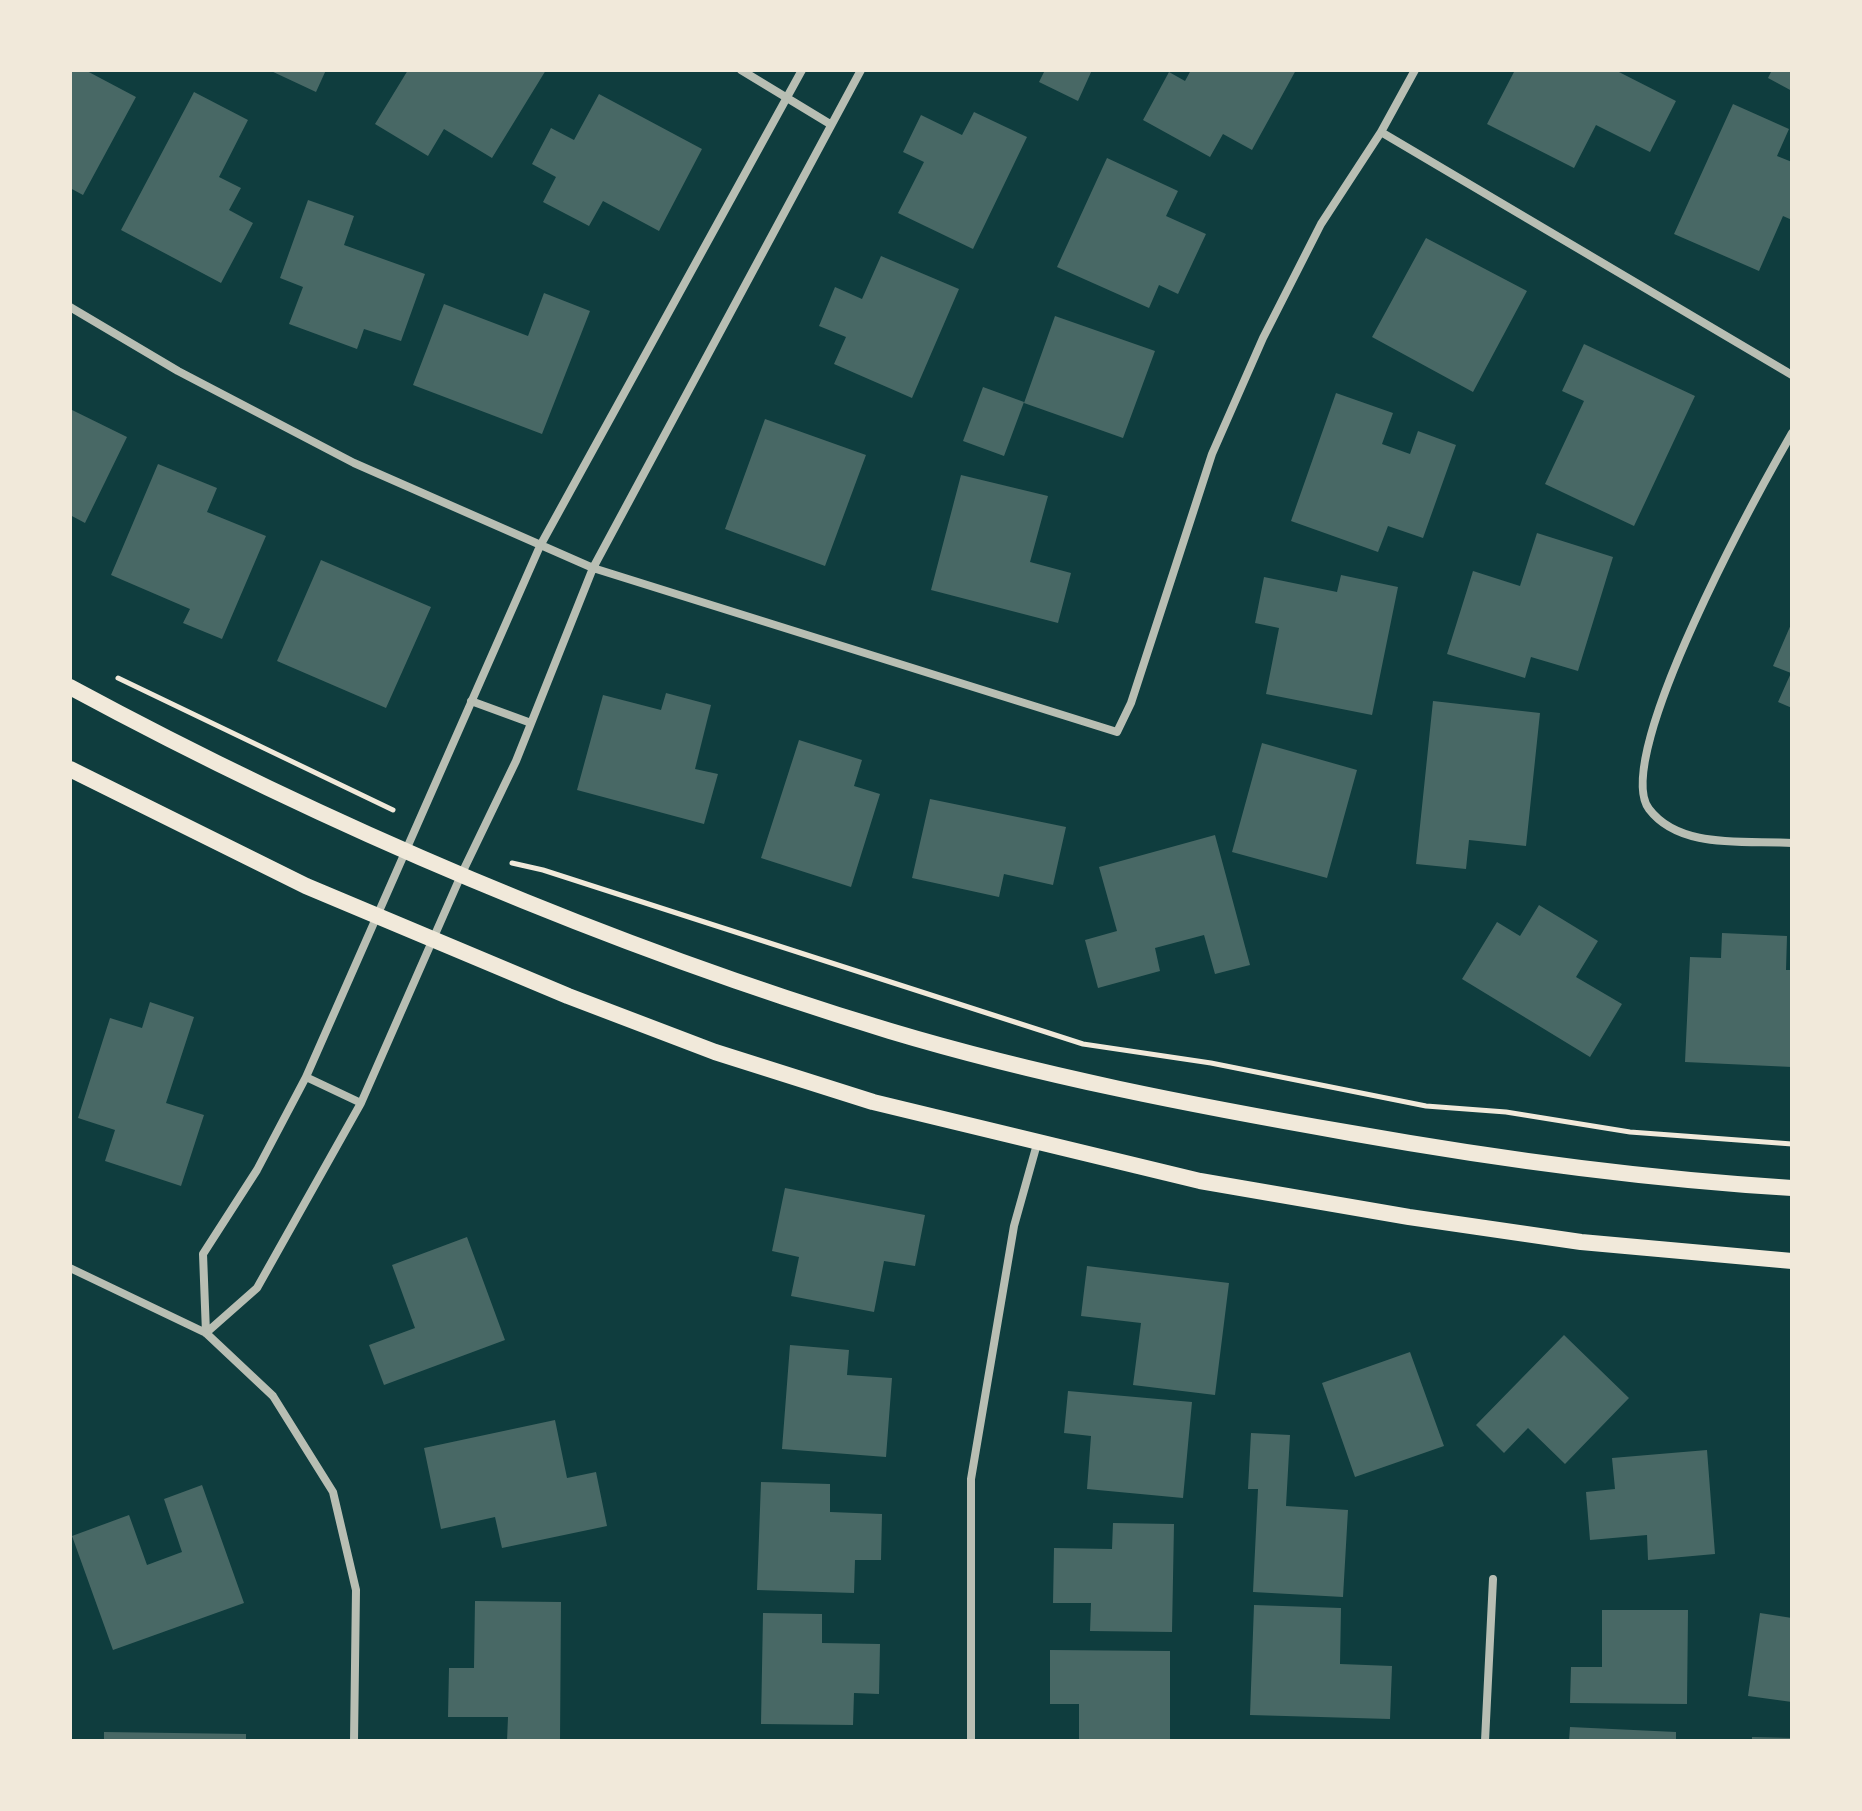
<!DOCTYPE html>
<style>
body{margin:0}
#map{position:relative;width:1862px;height:1811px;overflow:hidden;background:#0f3d3e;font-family:Barlow,sans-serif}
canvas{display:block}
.frame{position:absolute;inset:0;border:72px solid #f1e9da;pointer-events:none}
</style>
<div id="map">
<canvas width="1862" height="1811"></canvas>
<div class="frame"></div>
</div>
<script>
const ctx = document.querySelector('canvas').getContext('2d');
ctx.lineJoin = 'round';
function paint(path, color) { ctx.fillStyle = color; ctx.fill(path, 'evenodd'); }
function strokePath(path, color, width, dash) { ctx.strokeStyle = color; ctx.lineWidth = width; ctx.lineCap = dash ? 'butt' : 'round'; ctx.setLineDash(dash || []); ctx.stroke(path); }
paint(new Path2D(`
 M70 70H85L136 97 83 195 70 188Z
 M269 70H326L316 92Z
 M408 70H546L492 158 444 129 428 156 375 124Z
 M1045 70H1092L1078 101 1039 82Z
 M1191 70H1296L1252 150 1223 134 1210 157 1143 120 1169 72 1185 81Z
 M1515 70H1615L1676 101 1650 152 1596 125 1574 168 1487 124Z
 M1772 70H1792V91L1768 78Z
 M194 92 248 120 219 177 241 188 229 210 253 223 221 283 121 230Z
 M599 94 702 149 659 231 603 201 589 226 543 202 556 177 532 164 551 128 574 140Z
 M1733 104 1789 129 1777 156 1792 162V220L1783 216 1759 271 1674 234Z
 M974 112 1027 137 973 249 898 213 924 162 903 152 921 115 962 135Z
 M1107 158 1178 191 1166 216 1206 234 1178 294 1159 285 1149 308 1057 267Z
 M308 200 354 216 344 245 425 274 401 341 364 329 357 349 289 324 303 287 280 278Z
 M1426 238 1527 291 1473 392 1372 337Z
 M881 256 959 289 912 398 834 364 846 337 819 326 835 287 862 299Z
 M544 293 590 311 542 434 413 385 444 304 528 336Z
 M1055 316 1155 351 1123 438 1024 403Z
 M1584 344 1695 396 1634 526 1545 484 1584 401 1562 391Z
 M983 387 1024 402 1004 456 963 441Z
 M1336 393 1393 413 1382 444 1410 454 1418 431 1456 445 1423 538 1388 526 1378 552 1291 521Z
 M70 409 127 437 85 523 70 515Z
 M765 419 866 455 825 566 725 529Z
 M158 464 217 488 207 512 266 536 222 639 183 623 190 609 111 575Z
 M961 475 1048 496 1030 562 1071 573 1058 623 931 590Z
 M1537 533 1613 557 1578 671 1531 657 1525 678 1447 654 1473 571 1520 586Z
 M321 560 431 607 386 708 277 661Z
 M1341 575 1398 587 1372 715 1266 694 1279 628 1255 623 1264 577 1337 592Z
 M1792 622V708L1778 702 1791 673 1773 666Z
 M666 693 711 705 695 769 718 774 704 824 577 790 603 695 661 710Z
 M1433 701 1540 713 1526 846 1469 840 1466 869 1416 864Z
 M799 740 862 760 854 786 880 794 851 887 761 858Z
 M1262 743 1357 770 1327 878 1232 852Z
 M930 799 1066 827 1053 885 1004 874 999 897 912 878Z
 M1215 835 1250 965 1215 974 1204 935 1155 948 1160 971 1098 988 1085 940 1117 931 1099 867Z
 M1539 905 1598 941 1576 977 1622 1004 1590 1057 1462 979 1497 922 1520 936Z
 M1722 933 1787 936 1786 970H1792V1067L1685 1062 1690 957 1721 958Z
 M150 1002 194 1017 166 1103 204 1115 181 1186 105 1161 115 1130 78 1118 110 1018 142 1028Z
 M785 1188 925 1215 915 1266 884 1261 874 1312 791 1296 799 1257 772 1251Z
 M467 1237 505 1340 384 1385 369 1345 415 1328 392 1265Z
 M1087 1266 1229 1283 1215 1395 1133 1385 1141 1323 1081 1316Z
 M1564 1335 1629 1398 1565 1464 1528 1428 1504 1453 1476 1425Z
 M790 1345 849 1350 847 1375 892 1378 886 1457 782 1449Z
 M1410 1352 1444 1446 1355 1477 1322 1383Z
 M1068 1391 1192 1402 1183 1498 1087 1489 1091 1436 1064 1433Z
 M555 1420 567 1478 596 1472 607 1526 502 1548 495 1517 441 1529 424 1448Z
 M1251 1433 1290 1435 1286 1506 1348 1510 1343 1597 1253 1592 1258 1489H1248Z
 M1707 1450 1715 1554 1648 1560 1647 1535 1590 1540 1586 1492 1615 1489 1612 1458Z
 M761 1482 830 1484V1512L882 1514 881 1560H855L854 1593 757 1590Z
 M202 1485 244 1603 113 1650 72 1536 129 1515 147 1565 182 1552 164 1499Z
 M1113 1523 1174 1524 1172 1632 1090 1631 1091 1603H1053L1054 1548 1112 1549Z
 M475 1601 561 1602 560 1741H507L508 1717H448L449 1668H474Z
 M1254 1605 1341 1608 1340 1664 1392 1666 1390 1719 1250 1715Z
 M1602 1610H1688L1687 1704 1570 1703 1571 1667H1602Z
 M763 1613 822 1614V1643L880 1644 879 1694 854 1693 853 1725 761 1724Z
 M1760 1613 1792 1618V1702L1748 1696Z
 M1050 1650 1170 1651V1741H1079V1704H1050Z
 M1570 1727 1676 1732V1741H1569Z
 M104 1732 246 1734V1741H104Z
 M1752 1737 1792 1738V1741H1752Z`), '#486865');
strokePath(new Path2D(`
 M118 678 393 810
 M512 863 543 870 1083 1044 1211 1063 1426 1106 1506 1112 1630 1132 1792 1144`), '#f1e9da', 5);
strokePath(new Path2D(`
 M741 70 830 124
 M1381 132 1792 375
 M70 307 178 371 354 463 593 568 1117 732 1131 703 1212 454 1263 338 1321 224 1381 132 1415 70
 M1792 433C1761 487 1610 758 1649 809 1680 850 1746 840 1792 843
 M471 701 531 723
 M306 1077 361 1103
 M70 1268 206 1333 273 1396 333 1492 356 1590 354 1741
 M206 1333 257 1288 361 1103 462 873 516 761 593 568 861 70
 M206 1333 203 1254 257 1170 306 1077 540 546 802 70
 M971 1741V1479L1014 1226 1037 1144
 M1485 1741 1493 1579`), '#b8beb3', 8);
strokePath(new Path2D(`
 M70 687C327 826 610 946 890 1031 1040 1076 1196 1106 1351 1133 1497 1159 1644 1179 1792 1188
 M70 769 306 886 568 996 715 1052 873 1102 1200 1181 1409 1217 1581 1242 1792 1261`), '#f1e9da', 16);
</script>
